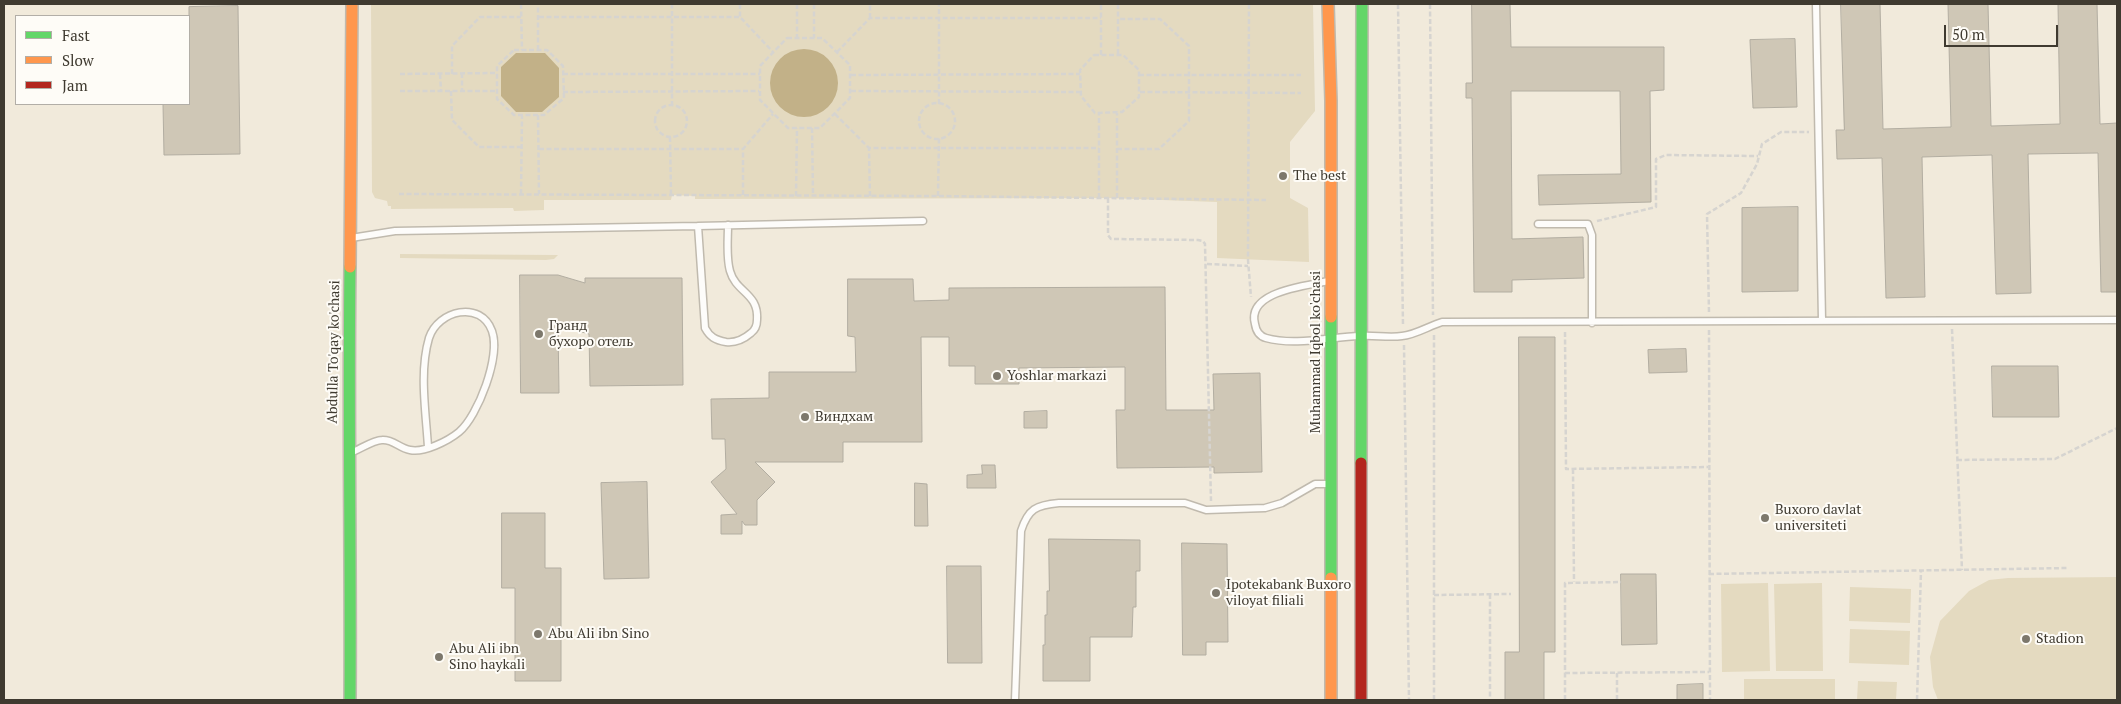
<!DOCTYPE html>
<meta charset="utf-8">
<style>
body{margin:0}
#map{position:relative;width:2121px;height:704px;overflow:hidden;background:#f1eadb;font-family:"PT Serif",serif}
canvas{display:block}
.frame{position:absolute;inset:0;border:5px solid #3f3a30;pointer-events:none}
.legend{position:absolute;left:15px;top:15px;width:175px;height:90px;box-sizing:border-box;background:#fefcf7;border:1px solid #b2aea7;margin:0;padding:6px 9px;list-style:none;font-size:15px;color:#3f3a30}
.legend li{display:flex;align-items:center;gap:10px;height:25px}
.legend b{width:25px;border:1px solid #b2aea7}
.scale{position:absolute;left:1944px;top:25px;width:114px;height:22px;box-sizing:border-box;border:2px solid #3f3a30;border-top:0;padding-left:6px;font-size:15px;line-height:18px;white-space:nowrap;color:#3f3a30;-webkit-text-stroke:4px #fefcf7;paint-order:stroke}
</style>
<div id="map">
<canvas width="2121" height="704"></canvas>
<div class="frame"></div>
<ul class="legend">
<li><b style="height:6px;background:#63d668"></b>Fast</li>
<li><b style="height:6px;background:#ff974d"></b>Slow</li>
<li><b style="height:6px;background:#b3261e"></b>Jam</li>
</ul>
<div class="scale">50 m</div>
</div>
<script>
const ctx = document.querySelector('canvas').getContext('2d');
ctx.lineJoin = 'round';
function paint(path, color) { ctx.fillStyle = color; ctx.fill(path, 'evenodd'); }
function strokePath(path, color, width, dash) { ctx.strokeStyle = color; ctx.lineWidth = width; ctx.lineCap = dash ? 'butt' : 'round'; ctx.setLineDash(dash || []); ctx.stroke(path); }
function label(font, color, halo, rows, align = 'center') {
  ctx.font = font + ' "PT Serif",serif'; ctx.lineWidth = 4; ctx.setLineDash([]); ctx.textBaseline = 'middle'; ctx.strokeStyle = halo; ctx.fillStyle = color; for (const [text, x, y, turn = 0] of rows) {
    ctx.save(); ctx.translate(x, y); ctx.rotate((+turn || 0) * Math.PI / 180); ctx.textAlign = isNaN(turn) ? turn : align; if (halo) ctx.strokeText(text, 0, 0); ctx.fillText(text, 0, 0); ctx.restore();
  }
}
paint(new Path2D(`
 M371 4H1313L1315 111 1290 142V198L1308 208 1309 262 1217 258V202L1108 198 695 199V196L672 195 671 200H544V210L514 211 513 208 391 209V206H388L387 201 375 198 372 192Z
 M400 254 558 255 554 259 546 260 400 258Z
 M2117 577V700H1938L1933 687 1930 657 1940 621 1969 591 1989 580 2008 578Z
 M1768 583 1770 671 1722 672 1721 584Z
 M1822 583 1823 671H1776L1774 584Z
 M1850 587 1911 589 1910 623 1849 621Z
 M1850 629 1910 631 1909 665 1849 663Z
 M1744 679H1835V700H1744Z
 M1858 681 1897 682 1896 700H1857Z`), '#e4dac0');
paint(new Path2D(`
 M770 83a34 34 0 1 1 68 0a34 34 0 1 1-68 0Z
 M516 53H545L559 68V97L542 112H516L501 96V67Z`), '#c2b188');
const building = new Path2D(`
 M1472 4H1510L1511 47H1664V90L1650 91 1651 202 1539 205 1538 175 1621 174 1620 91H1511L1512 239 1583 237 1584 278 1512 280V292H1474L1472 98H1466V83H1472Z
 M1841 4H1880L1883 129 1951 127 1948 4H1988L1991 126 2060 124 2058 4H2097L2100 124 2117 123V292H2101L2098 153 2028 154 2031 293 1996 294 1992 155 1922 157 1925 297 1886 298 1882 158 1837 159 1836 130H1844Z
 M238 6 240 154 164 155 163 104H189V7Z
 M1795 39 1797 107 1753 108 1750 40Z
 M1798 207V291L1742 292V208Z
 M520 275H558L585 283V278H682L683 385 590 386 589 334 558 325 559 393H521Z
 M848 279H913L914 301 949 300V288L1165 287 1166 410H1214L1213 374 1260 373 1262 472 1214 473V467L1117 468 1116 410H1125V367L1019 368V384H975V366H949V337H921L922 442H843V462H755L775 482 757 500V525H745L742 521V534H721V515L737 514 711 482 726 469 725 439H712L711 399 769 398V372H856L855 337 848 336Z
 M1519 337H1555V652H1544V700H1505V652H1519Z
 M1686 349 1687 372 1649 373 1648 350Z
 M1992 366H2058L2059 417H1993Z
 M1047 411V428H1024V412Z
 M982 465H995L996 488H967V475L982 474Z
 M647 482 649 578 604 579 601 483Z
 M915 483 927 484 928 526H915Z
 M502 513H545V568H561V681H515V588H502Z
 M1049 539 1140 540V571H1136V607H1133L1132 637H1090V681H1043V645H1045V615H1047V591H1049Z
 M1182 543 1227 544 1228 642H1206V655H1183Z
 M947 566H981L982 663H948Z
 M1621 574H1656L1657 644 1622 645Z
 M1703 684V700H1677V685Z`);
paint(building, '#cfc7b6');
strokePath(building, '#b2ada1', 1);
const lane = new Path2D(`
 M1816 4 1822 320
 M1538 224H1588L1592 235V323
 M698 226 923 221
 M351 238 395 231 698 226 705 328C710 337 715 340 726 342 735 343 744 339 751 333 755 330 757 325 757 320 759 293 736 293 730 271 726 257 728 239 728 225
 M1328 281C1307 286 1246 291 1255 324 1256 331 1259 336 1266 338 1295 346 1330 337 1360 336 1374 335 1389 338 1402 336 1415 335 1429 326 1442 322L2117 320
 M350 453C359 450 373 440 382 440 393 439 399 448 410 450 424 453 448 441 459 432 478 416 501 356 492 331 481 300 438 310 429 338 419 372 426 413 428 447
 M1015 700 1021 531C1028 509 1036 505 1059 503H1185L1206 510 1265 508 1282 503 1315 484H1330`);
const fast = new Path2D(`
 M350 267C348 411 351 555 350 700
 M1331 317V578
 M1361 463 1362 4`);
const slow = new Path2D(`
 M1328 4 1331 101V317
 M350 267 352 4
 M1331 578V700`);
const jam = new Path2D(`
 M1361 700V463`);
strokePath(lane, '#c0baae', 9);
strokePath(fast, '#c0baae', 14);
strokePath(slow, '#c0baae', 14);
strokePath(jam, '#c0baae', 14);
strokePath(new Path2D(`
 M521 4 522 50
 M740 4V17
 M797 4V38
 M814 4V38
 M1118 4V55
 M1249 4 1248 260 1251 297
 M1398 4 1403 325
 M1430 4 1433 315
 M539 17H740L773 52
 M870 18V4
 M787 38H822L850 65V98L820 128H788L760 100V66Z
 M514 50H547L563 66 564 98 544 115H514L497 99V66Z
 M538 50V4
 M837 52 870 18H1101
 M1094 55H1123L1139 70V97L1122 112 1095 113 1081 96 1080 70Z
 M1101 55V4
 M462 73V91
 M400 74 497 73
 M440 74 441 91
 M452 74V46L480 17H521
 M563 74H760
 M851 75 1080 74
 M1139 75H1301
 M400 91H497
 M451 91 452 120 479 147H521
 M851 91 1081 92
 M563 92 759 91
 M1140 92 1301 93
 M919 121a18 18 0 1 1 36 0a18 18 0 1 1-36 0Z
 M939 104V4
 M655 121a16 16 0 1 1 32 0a16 16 0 1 1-32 0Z
 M672 106V4
 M835 114 869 148
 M538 115 539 194
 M812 128 813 195
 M670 137 671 195
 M539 149H743
 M1117 149H1159L1189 121V46L1160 19H1118
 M399 194 938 196 1266 200
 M521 194 522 116
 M743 195V149L773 114
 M796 196 797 128
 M870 196 869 148H1099
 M938 196 939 138
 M1099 198V112
 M1108 198V235L1111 239 1198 240 1203 241 1205 244 1211 501
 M1117 198V113
 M1597 221 1656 207V159L1666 155 1758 156
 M1207 264 1248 266
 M1709 312 1707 214 1741 193 1757 164 1762 144 1781 132H1809
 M1952 329 1962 570
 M1709 330 1710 700
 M1565 332 1566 469 1708 467
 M1434 335V700
 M1404 345 1409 700
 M1957 460 2055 459 2117 428
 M1573 469 1574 582
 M1709 574 2068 568
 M1490 594V700
 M1434 595 1511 594
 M1565 673 1709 672
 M1565 700V583L1621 582
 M1617 700V673
 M1917 700 1921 571`), '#d6d4d0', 2.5, [5, 2.5]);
strokePath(lane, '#fdfcfa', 6);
strokePath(fast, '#63d668', 11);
strokePath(slow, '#ff974d', 11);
strokePath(jam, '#b3261e', 11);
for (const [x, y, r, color] of [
 [1283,176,5,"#7d786c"],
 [539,334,5,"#7d786c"],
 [997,376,5,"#7d786c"],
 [805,417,5,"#7d786c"],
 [1765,518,5,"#7d786c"],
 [1216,593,5,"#7d786c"],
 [538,634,5,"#7d786c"],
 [2026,639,5,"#7d786c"],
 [439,657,5,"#7d786c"]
]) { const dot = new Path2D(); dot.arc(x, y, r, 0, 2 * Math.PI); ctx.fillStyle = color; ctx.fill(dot); strokePath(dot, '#fefcf7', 2); }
label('14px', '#3f3a30', '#fefcf7', [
 ["The best",1293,176],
 ["Гранд",549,326],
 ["бухоро отель",549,342],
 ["Yoshlar markazi",1007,376],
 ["Виндхам",815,417],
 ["Buxoro davlat",1775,510],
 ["universiteti",1775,526],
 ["Ipotekabank Buxoro",1226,585],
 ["viloyat filiali",1226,601],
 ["Abu Ali ibn Sino",548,634],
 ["Stadion",2036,639],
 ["Abu Ali ibn",449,649],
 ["Sino haykali",449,665]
], 'left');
label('14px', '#3f3a30', '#fefcf7', [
 ["Abdulla To'qay ko'chasi",334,352,-89],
 ["Muhammad Iqbol ko'chasi",1316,352,-90]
]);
</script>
